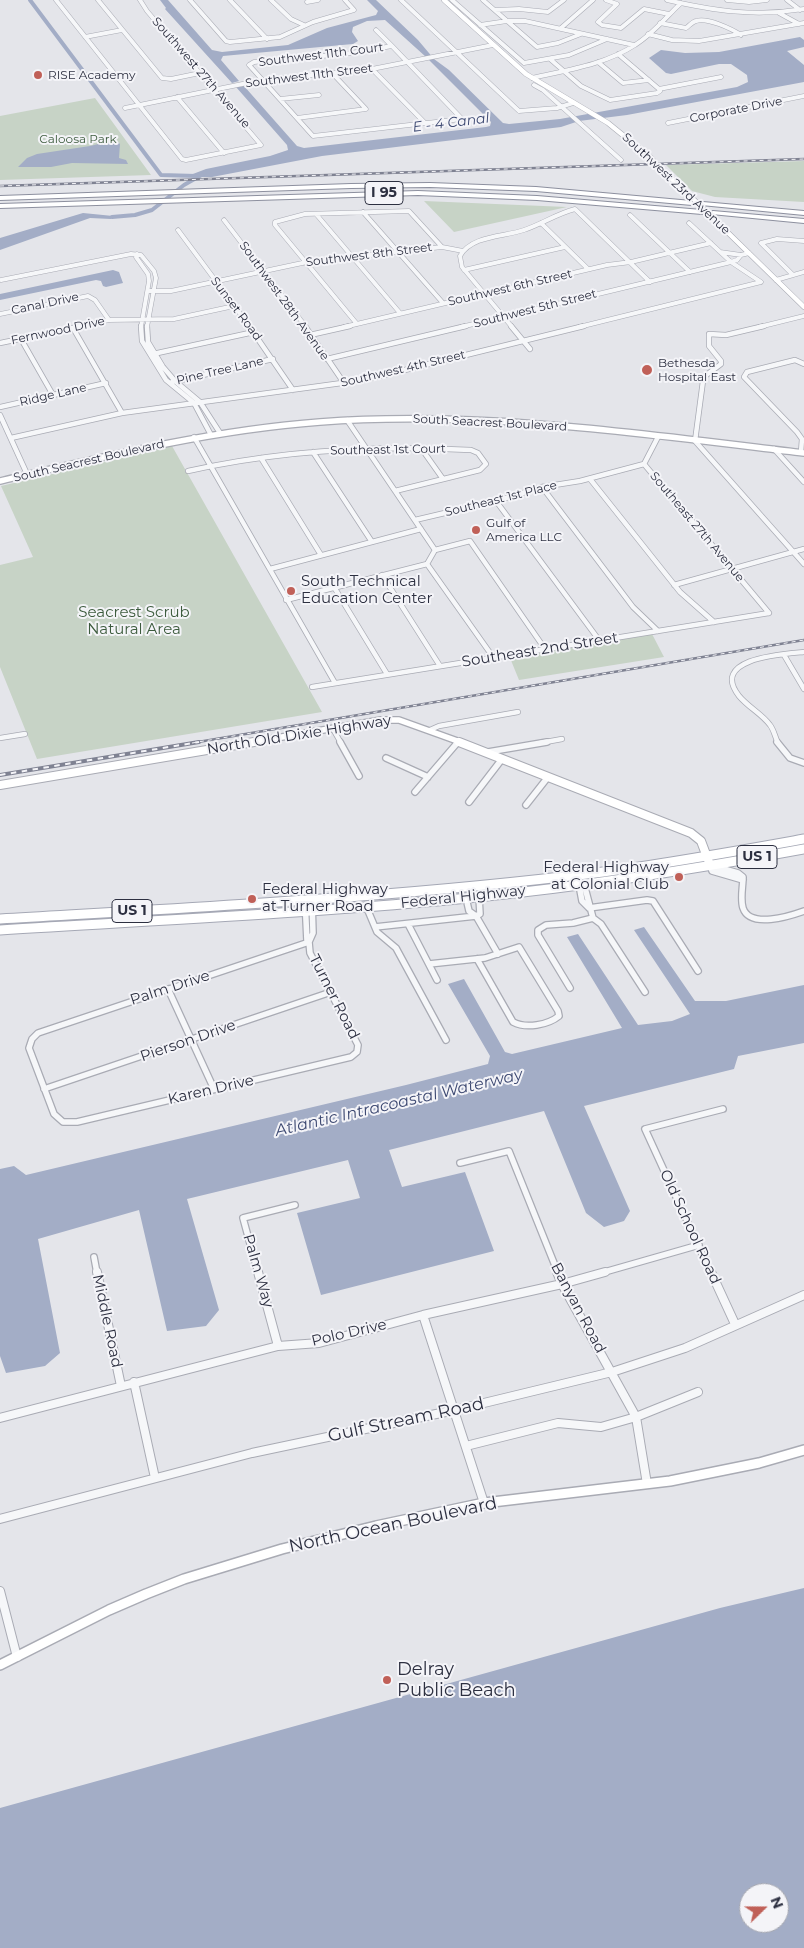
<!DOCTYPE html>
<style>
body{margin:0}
#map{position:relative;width:804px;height:1948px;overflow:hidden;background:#e4e5ea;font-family:Montserrat,sans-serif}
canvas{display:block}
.north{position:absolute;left:739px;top:1883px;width:50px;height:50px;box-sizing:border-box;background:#f4f4f8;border:1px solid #a4a6af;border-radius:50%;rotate:68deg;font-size:14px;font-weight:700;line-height:20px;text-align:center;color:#2d3041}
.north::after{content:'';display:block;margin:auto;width:18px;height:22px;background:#c06058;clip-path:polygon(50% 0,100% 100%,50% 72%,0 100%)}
</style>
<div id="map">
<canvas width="804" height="1948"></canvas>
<div class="north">N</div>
</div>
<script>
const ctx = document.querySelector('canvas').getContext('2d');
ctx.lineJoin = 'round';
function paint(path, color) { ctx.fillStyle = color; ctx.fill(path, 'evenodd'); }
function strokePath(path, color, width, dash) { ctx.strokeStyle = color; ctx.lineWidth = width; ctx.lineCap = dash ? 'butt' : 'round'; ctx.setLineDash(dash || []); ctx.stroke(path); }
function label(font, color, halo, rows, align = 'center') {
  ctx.font = font + ' Montserrat,sans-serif'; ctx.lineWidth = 4; ctx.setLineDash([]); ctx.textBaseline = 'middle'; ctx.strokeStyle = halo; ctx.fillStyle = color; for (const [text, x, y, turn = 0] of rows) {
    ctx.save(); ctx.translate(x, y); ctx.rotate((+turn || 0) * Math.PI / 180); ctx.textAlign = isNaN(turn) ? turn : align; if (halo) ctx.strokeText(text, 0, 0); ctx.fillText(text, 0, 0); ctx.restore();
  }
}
paint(new Path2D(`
 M95 98 151 175 0 180V116Z
 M804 161V202L715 197 692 191 666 165Z
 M424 201 567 207 454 232Z
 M172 446 322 712 37 759 0 667V565L33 557 1 486Z
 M652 634 664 657 519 680 510 658Z`), '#c7d3c6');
paint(new Path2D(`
 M160 0H168L212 50 222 52 288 45 327 28 376 15 378 11 367 0H376L418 40 434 59 449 70 503 123 509 124 560 119 737 87 748 82 747 75 731 64H719L671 74 666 73 649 58 661 50 685 53 719 52 800 37 804 40V47L787 51 804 65V82L627 115 579 121 561 127 322 156 212 177H185L206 169 270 156 288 150 287 145 236 87 244 86 297 146 304 148 486 127 490 126 491 122 426 57 385 20 367 21 353 27 352 32 358 41 353 44 223 56 221 60 239 81 232 83 165 9 166 8Z
 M115 140 120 144 119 158 126 160 128 164 72 163 51 167H18L27 158 37 154 90 146Z
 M83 213 113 216 111 219 90 218 0 250V238Z
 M113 270 119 272 123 283 106 287 103 286 101 281 96 280 0 300V294Z
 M644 927 695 1001H726L804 985V1043L738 1056 734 1069 584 1106 630 1211 624 1221 604 1227 586 1213 544 1111 389 1150 402 1187 465 1172 494 1251 321 1295 297 1213 360 1198 348 1160 187 1199 219 1310 206 1326 167 1331 139 1210 38 1239 60 1353 45 1366 6 1373 0 1356V1169L14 1166 26 1175 406 1085 488 1064 490 1056 448 984 464 979 505 1052 512 1054 622 1028 567 937 578 934 638 1025 672 1021 690 1014 634 930Z
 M804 1588V1948H0V1808L720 1608ZM749 1893H779V1923H749Z`), '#a3adc6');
strokePath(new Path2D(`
 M30 0 161 175 196 176
 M112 217 135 215 152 210 184 185 205 173`), '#a3adc6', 4);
const streetFar3 = new Path2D(`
 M56 0 182 159 186 160 261 145 147 11 140 0
 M98 0 162 78 171 79 200 73
 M190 0 226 41 230 42 280 37 313 22 354 10 345 0
 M230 0 267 39
 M271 0 291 19 304 25
 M401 0 519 111 557 108 573 103
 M452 0 524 63 569 55 607 39
 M483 0 537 47 558 43 581 34
 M606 0 617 4 598 22 602 25 621 28 644 9 669 14
 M667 0C715 11 755 17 804 9
 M727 0 749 2 767 0
 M787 0 800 10
 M307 2 318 0
 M495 10 519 9 548 12 564 0
 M779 13 799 24
 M660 23 686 28C689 26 692 22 696 21 707 17 732 29 741 35
 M480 25 507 21H525L634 45
 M561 28 593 0
 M376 30 392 46
 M648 34 672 40 699 41 804 23
 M85 37 122 30
 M392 46 462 119 313 136 249 65 254 62 345 54Z
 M618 54 659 89
 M550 59 581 86 610 100 657 93 660 91 659 89
 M598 62 623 83 649 80
 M372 69 425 123
 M532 78C567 70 604 65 635 45 653 34 666 17 681 3
 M534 85 543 90 621 160
 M659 89 721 77
 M177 97 224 153
 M280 99 319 95
 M125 108 262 80 372 69 493 45
 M297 118 366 109 333 74
 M668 123 804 96
 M363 212 443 303
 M316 214 400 313
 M630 215 690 272
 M224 220 306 327
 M541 223 588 269
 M689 223 731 262 761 282
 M178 230 250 327
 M720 252 741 255 749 253
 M137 254 136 257 148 274 149 281 141 327
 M464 270 565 247
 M793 275 761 243 777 239 804 241
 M1 280 131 254 141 255 154 271 156 278 147 327
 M776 280 804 272
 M149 291H171L307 262 442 247 463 251
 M0 314 88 296 95 300 109 320
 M357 324 275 225V222L305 214 409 211 442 247
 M76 327 109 320 174 319 234 306
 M344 327 607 265 631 262 711 243
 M461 327 731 262 737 260 741 255
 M512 327 462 267 460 256C472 235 504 237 524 230 542 224 556 214 575 209L650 282
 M579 327 761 282
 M759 327 804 316`);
const streetFar2 = new Path2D(`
 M141 326 142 341 166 380 194 403 211 435
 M147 326 148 342 163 367 175 381 200 402 220 433
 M249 326 293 390
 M305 326 344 383
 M511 326 530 349
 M764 326 726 335 709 334V346L721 361V364L705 376 703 381 695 441 804 564
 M73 328 122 413
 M310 335 350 326
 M21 339 53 395
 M0 343 82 326
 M153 354 254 332
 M327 359 466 326
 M172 382 273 359
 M0 407 106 383
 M0 415 27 474
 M347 420 435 550 427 564
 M194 437 335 683
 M658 437 644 464 769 613
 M11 438 122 413 364 380 584 326
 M421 448 443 479
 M774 449 804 482
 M313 452 372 542
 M801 452 802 439 797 432 744 377 747 372 795 360 804 364
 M261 458 321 555
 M188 471C282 450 375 445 471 450L478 453 486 464 480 470 395 491
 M590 479 680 592 714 622
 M542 487 633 607 658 631
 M496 501 599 640
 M415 520 496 501 542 487 580 481 644 464
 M435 550 470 541 545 649
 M427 564 493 657
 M270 569 421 529
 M382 575 440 666
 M674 585 804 549
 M334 587 387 674
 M286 600 427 564
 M784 655 804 689
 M312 687 769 613
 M333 729 341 743
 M430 730 439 726 518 712
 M0 738 25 734
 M456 743 458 741
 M540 743 562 739
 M778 743C775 737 774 730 770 725 762 714 748 707 739 696 709 658 783 654 804 652`);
const streetFar1 = new Path2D(`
 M340 742 359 776
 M777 742 790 758 804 763
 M488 752 547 742
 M386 758 428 777
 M415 792 458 742
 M469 802 502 759
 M526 805 548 777
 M710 865 712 871 743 880
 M713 866 738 873 743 877C743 887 740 899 743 908 750 929 790 916 804 911
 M584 884 593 918 601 924 645 992
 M579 885 582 901 589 908
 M466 898 469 911 476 916 498 954
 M305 900 307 941 309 942
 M366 906 377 932 396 948 446 1040
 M589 908 647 900 653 901 698 971
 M408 924 437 980
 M375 927 476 916 480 914 479 897
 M309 942 310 953 358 1045 357 1052 351 1057 77 1122H63L54 1114 29 1048 32 1039 38 1033Z
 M309 942 313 933 312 900
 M429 964 485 958 519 947 558 1011 559 1016C548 1025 526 1029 513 1022L477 959
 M570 988 538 935V930L546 925 573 923 593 918
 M168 989 214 1089
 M44 1089 331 992
 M460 1163 509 1151 558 1273
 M94 1257 97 1273
 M258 1273 243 1218 295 1205
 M601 1273 699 1245
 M711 1273 645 1129 723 1109`);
const street = new Path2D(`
 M97 1272 121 1386
 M258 1272 278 1346
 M557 1272 562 1284 636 1417 647 1484
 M711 1272 735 1324
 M423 1315 484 1503
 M134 1382 155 1478
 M0 1418 278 1346 319 1343 423 1315 562 1284 605 1272
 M466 1446 558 1423 601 1427 636 1417 698 1392
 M0 1519 252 1453 455 1410 612 1372 685 1348 804 1295
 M0 1591 17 1657`);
const secondaryFar3 = new Path2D(`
 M444 0 526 74 608 123 651 158
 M661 169 689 195
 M715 220 804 307`);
const secondaryFar2 = new Path2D(`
 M0 481C106 456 212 430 320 422 479 410 646 434 804 453
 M247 743 381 720H399L463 743`);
const secondaryFar1 = new Path2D(`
 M459 742 691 833 701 841 710 865
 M0 785 254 742`);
const secondary = new Path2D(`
 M0 1665 109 1610 146 1594 184 1579 282 1549 376 1526 484 1503 670 1481 759 1463 804 1450`);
const primary = new Path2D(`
 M0 919C201 907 403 897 603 872 671 863 737 851 804 839
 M0 930C159 920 319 913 478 897 588 886 696 869 804 849`);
const highway = new Path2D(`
 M430 183 536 187 692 201 695 203 692 205 536 191 430 187 351 188 0 200V196L351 184Z
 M418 191 537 196 702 210 705 212 702 214 537 200 418 195 0 208V204Z
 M703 202 804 211V215L701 205V203Z
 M713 211 804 219V223L711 214V212Z`);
strokePath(streetFar3, '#a9abb4', 5);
strokePath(streetFar2, '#a9abb4', 6);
strokePath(streetFar1, '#a9abb4', 8);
strokePath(street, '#a9abb4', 10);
strokePath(secondaryFar3, '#a9abb4', 5.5);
strokePath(secondaryFar2, '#a9abb4', 8);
strokePath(secondaryFar1, '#a9abb4', 10);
strokePath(secondary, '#a9abb4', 12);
strokePath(primary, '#a5a8b5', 11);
strokePath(highway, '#8d909f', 2);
strokePath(streetFar3, '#f6f7f9', 4);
strokePath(streetFar2, '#f6f7f9', 4.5);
strokePath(streetFar1, '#f6f7f9', 5.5);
strokePath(street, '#f6f7f9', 8);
strokePath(secondaryFar3, '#fff', 4.5);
strokePath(secondaryFar2, '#fff', 5.5);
strokePath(secondaryFar1, '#fff', 8);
strokePath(secondary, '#fff', 9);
strokePath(primary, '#fff', 9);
paint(highway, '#fff');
const railFar1 = new Path2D(`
 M0 186 804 159
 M192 743 804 640`);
const rail = new Path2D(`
 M0 775 199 742`);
strokePath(railFar1, '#7f8292', 2.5);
strokePath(rail, '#7f8292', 4);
strokePath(railFar1, '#f4f4f8', 1, [4]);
strokePath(rail, '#f4f4f8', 2, [5.5]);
const secondaryBridge = new Path2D(`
 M651 158 661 169
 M689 195 715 220`);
strokePath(secondaryBridge, '#a9abb4', 5.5, []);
strokePath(secondaryBridge, '#fff', 4.5);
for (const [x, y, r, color] of [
 [38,75,5,"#c06058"],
 [647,370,6,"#c06058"],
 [476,530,5,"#c06058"],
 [291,591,5,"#c06058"],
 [679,877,5,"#c06058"],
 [252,899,5,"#c06058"],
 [387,1680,5,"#c06058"]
]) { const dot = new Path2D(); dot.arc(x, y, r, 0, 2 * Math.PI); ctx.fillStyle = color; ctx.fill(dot); strokePath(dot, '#f4f4f8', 2); }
label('12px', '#2d3041', '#f4f4f8', [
 ["Southwest 11th Court",321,55,-7],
 ["Southwest 27th Avenue",201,73,49],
 ["Southwest 11th Street",309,76,-7],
 ["Corporate Drive",736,110,-11],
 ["Southwest 23rd Avenue",676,184,43],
 ["Southwest 8th Street",369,255,-7],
 ["Southwest 6th Street",510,288,-13],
 ["Southwest 28th Avenue",284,301,54],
 ["Canal Drive",45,304,-12],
 ["Sunset Road",236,309,53],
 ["Southwest 5th Street",535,309,-14],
 ["Fernwood Drive",58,331,-12],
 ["Southwest 4th Street",403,369,-13],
 ["Pine Tree Lane",220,371,-13],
 ["Ridge Lane",53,395,-13],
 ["South Seacrest Boulevard",490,423,3],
 ["Southeast 1st Court",388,450,-1],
 ["South Seacrest Boulevard",89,461,-13],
 ["Southeast 1st Place",501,499,-14],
 ["Southeast 27th Avenue",697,527,50]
]);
label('12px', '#2d3041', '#f4f4f8', [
 ["RISE Academy",48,75],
 ["Bethesda",658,363],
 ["Hospital East",658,377],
 ["Gulf of",486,523],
 ["America LLC",486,537]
], 'left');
label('12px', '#3c5b3d', '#f4f4f8', [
 ["Caloosa Park",78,139]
]);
label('italic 14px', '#3c4871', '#f4f4f8', [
 ["E - 4 Canal",451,123,-7]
]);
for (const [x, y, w] of [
 [384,193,38],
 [757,857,40],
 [132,911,40]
]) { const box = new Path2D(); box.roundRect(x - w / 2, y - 11.5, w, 23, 4); ctx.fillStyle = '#f4f4f8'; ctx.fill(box); strokePath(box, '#2d3041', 1); }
label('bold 14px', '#2d3041', null, [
 ["I 95",384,193],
 ["US 1",757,857],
 ["US 1",132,911]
]);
label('15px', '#2d3041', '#f4f4f8', [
 ["South Technical",301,582],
 ["Education Center",301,599],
 ["Federal Highway",669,868,"right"],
 ["at Colonial Club",669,885,"right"],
 ["Federal Highway",262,890],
 ["at Turner Road",262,907]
], 'left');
label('15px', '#3c5b3d', '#f4f4f8', [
 ["Seacrest Scrub",134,613],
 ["Natural Area",134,630]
]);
label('15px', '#2d3041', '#f4f4f8', [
 ["Southeast 2nd Street",540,650,-9],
 ["North Old Dixie Highway",299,735,-9],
 ["Federal Highway",463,897,-6],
 ["Palm Drive",170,988,-18],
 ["Turner Road",334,997,63],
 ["Pierson Drive",188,1041,-19],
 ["Karen Drive",211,1090,-13],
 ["Old School Road",690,1227,65],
 ["Palm Way",258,1271,74],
 ["Banyan Road",578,1308,62],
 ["Middle Road",107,1321,78],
 ["Polo Drive",349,1333,-13]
]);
label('italic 16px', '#3c4871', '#f4f4f8', [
 ["Atlantic Intracoastal Waterway",399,1103,-13]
]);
label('18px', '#2d3041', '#f4f4f8', [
 ["Gulf Stream Road",406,1420,-12],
 ["North Ocean Boulevard",393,1525,-12]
]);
label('18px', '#2d3041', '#f4f4f8', [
 ["Delray",397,1670],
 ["Public Beach",397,1691]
], 'left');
</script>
